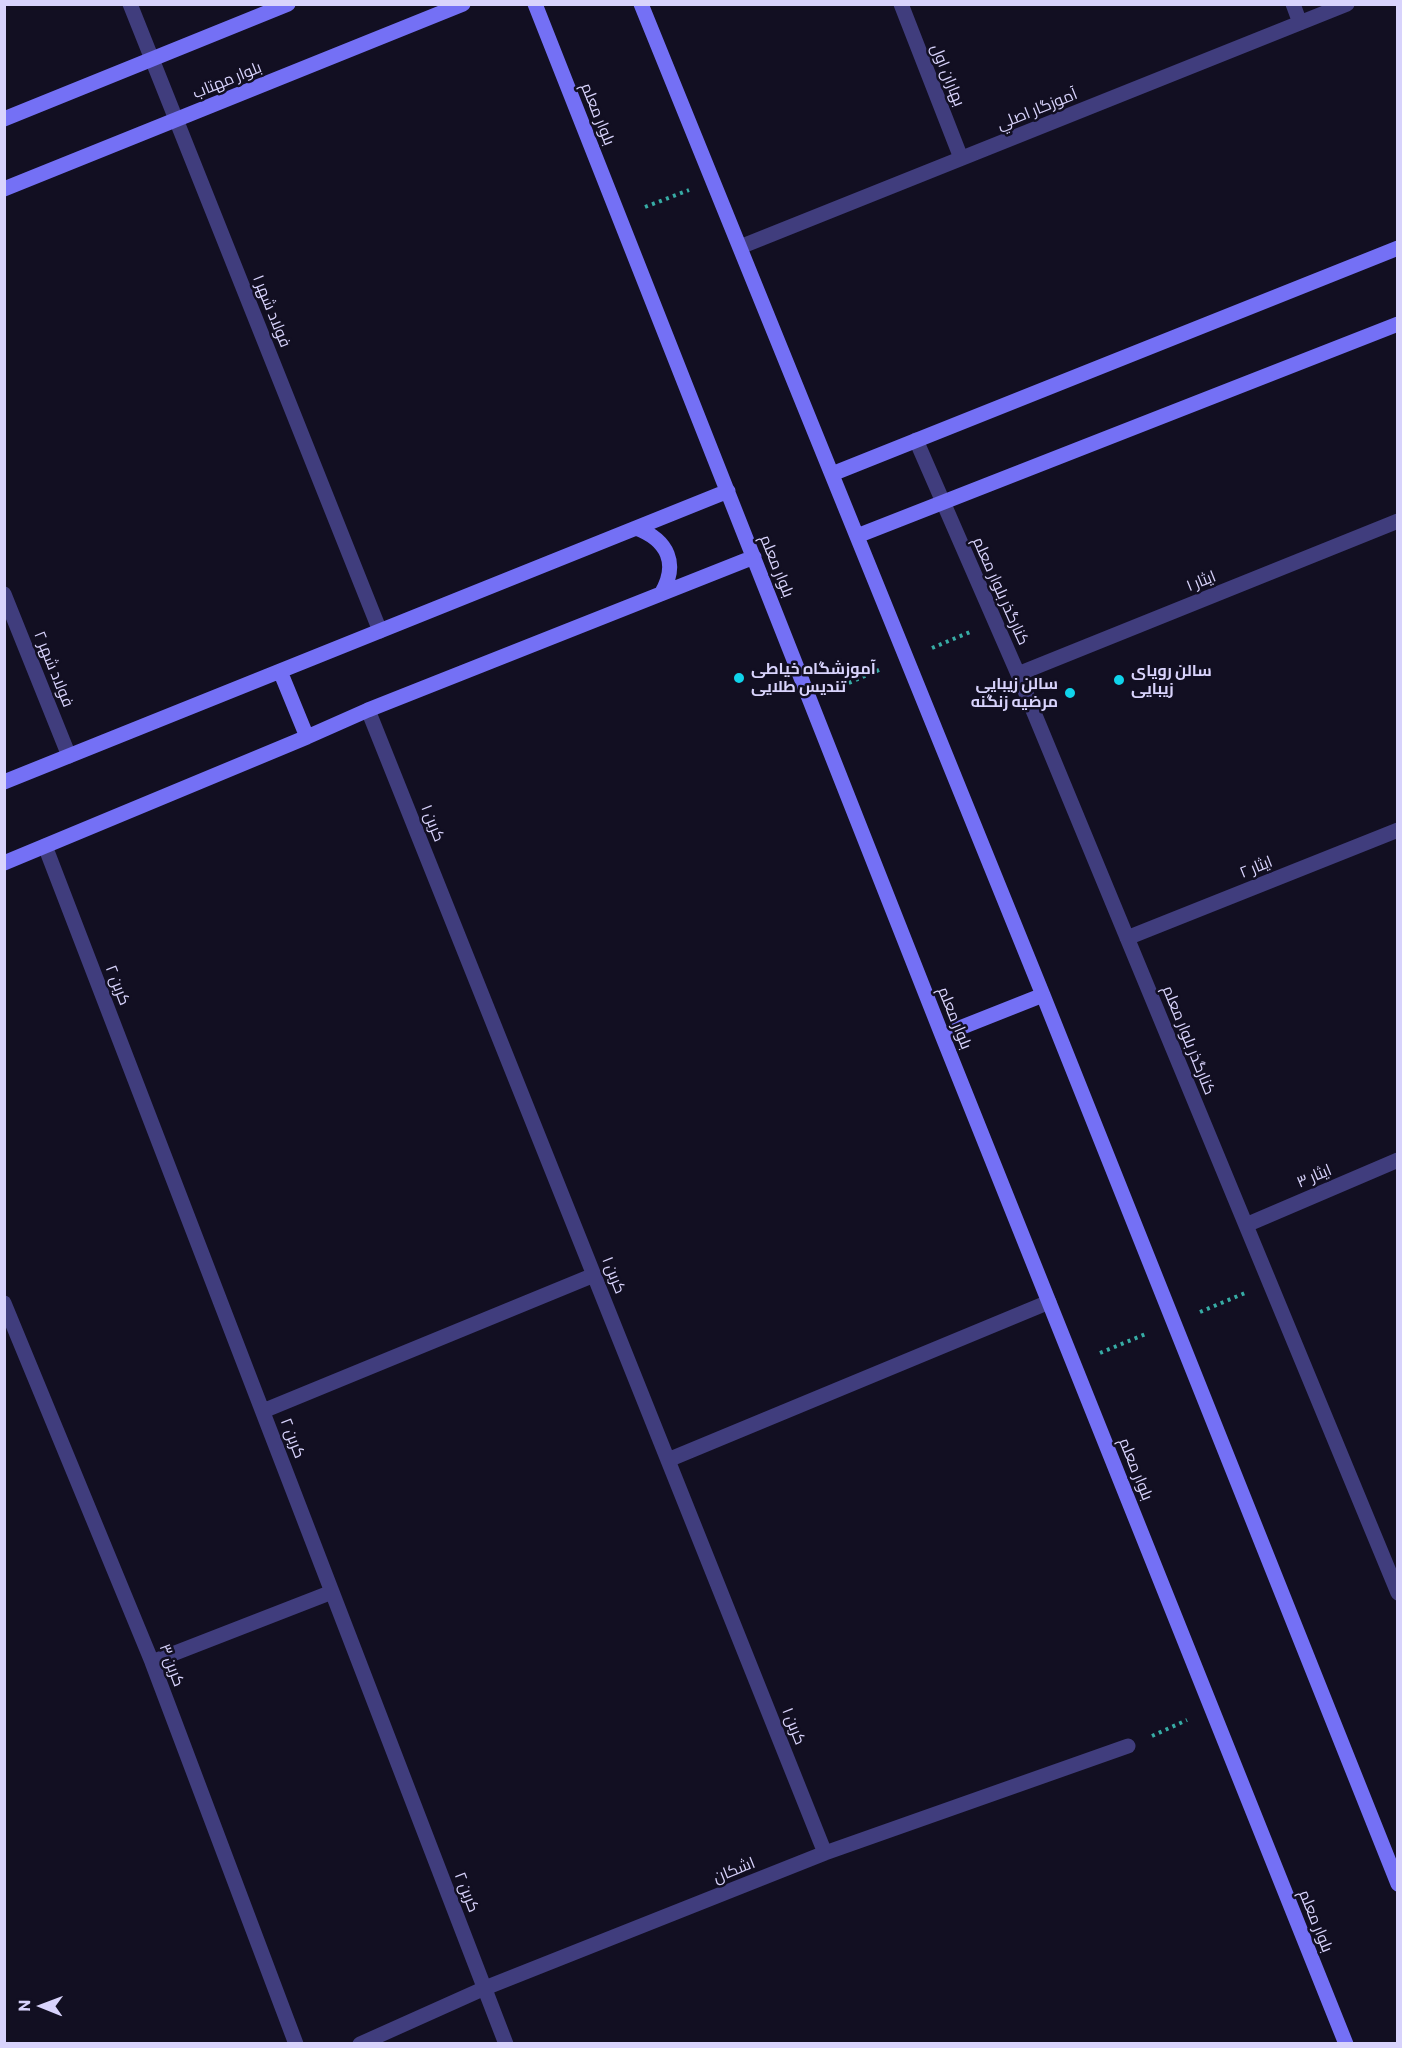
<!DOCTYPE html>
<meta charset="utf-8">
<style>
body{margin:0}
#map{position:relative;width:1402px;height:2048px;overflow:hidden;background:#120f22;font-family:Commissioner,sans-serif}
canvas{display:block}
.frame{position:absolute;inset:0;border:6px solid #d8d3fc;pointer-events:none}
.north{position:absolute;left:12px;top:1976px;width:60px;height:60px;-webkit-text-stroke:4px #120f22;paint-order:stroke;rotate:271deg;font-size:16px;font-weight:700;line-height:24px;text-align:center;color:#d8d3fc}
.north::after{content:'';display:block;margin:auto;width:21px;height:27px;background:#d8d3fc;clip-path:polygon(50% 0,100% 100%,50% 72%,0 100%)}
</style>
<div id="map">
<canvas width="1402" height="2048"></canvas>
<div class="frame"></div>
<div class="north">N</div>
</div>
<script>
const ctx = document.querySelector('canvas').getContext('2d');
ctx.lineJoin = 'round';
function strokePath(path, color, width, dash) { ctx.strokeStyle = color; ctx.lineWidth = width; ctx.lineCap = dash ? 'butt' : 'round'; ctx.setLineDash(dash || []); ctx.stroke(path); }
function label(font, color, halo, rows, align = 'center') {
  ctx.font = font + ' Commissioner,Cairo,sans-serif'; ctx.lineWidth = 5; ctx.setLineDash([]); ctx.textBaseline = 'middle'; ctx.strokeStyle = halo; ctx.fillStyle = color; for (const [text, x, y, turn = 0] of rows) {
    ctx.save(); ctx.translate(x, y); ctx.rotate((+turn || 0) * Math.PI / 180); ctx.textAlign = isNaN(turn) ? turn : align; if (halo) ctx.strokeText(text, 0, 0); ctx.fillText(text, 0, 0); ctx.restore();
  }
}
strokePath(new Path2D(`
 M645 207 689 190
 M932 648 970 632
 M835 689 881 669
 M1200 1312 1245 1293
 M1100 1353 1148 1333
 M1152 1736 1187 1720`), '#37aca5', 4, [3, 4.5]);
strokePath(new Path2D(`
 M130 4 380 631
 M901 4 961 158
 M1293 4 1300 23
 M740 247 1347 4
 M916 440 1018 674 1398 1593
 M4 594 69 756
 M1018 674 1398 521
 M368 710 825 1853
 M45 846 506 2044
 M1127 938 1398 830
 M1246 1225 1398 1160
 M4 1303 152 1662 296 2044
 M263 1411 594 1275
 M668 1460 1049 1302
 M152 1662 332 1592
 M360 2044 485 1988 825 1853 1128 1746`), '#403d7d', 15);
strokePath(new Path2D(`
 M535 4 942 1035 1346 2044
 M641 4 1043 995 1398 1884
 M4 119 288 4
 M4 189 463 4
 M832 474 1398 248
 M636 528C668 540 679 564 661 594
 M857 536 1398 324
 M280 671 307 737
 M4 782 728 491
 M4 863 307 737 368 710 754 557
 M942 1035 1043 995`), '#7470f5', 15);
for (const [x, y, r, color] of [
 [739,678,6,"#10d4eb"],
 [1119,680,6,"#10d4eb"],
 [1070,693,6,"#10d4eb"]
]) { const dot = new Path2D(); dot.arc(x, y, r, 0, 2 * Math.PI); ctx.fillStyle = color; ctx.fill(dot); strokePath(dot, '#120f22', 2); }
label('16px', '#d8d3fc', '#120f22', [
 ["بهاران اول",948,75,68],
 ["بلوار مهتاب",227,80,-22],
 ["آموزگار اصلي",1037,109,-22],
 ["بلوار معلم",598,114,68],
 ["فولاد شهر ۱",272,311,68],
 ["بلوار معلم",777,566,68],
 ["ایثار ۱",1201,581,-22],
 ["کنارگذر بلوار معلم",1001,591,66],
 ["فولاد شهر ۲",54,669,68],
 ["کربن ۱",433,823,68],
 ["ایثار ۲",1256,867,-22],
 ["کربن ۲",118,985,69],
 ["بلوار معلم",955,1018,68],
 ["کنارگذر بلوار معلم",1189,1040,68],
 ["ایثار ۳",1314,1176,-23],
 ["کربن ۱",614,1275,68],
 ["کربن ۲",293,1438,69],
 ["بلوار معلم",1136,1469,68],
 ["کربن ۳",172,1665,69],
 ["کربن ۱",794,1726,68],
 ["اشکان",734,1870,-22],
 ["کربن ۲",467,1892,69],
 ["بلوار معلم",1316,1921,68]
]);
label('bold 16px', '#d8d3fc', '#120f22', [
 ["آموزشگاه خیاطی",751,669],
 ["تندیس طلایی",751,687],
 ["سالن رویای",1131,671],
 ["زیبایی",1131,689],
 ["سالن زیبایی",1058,684,"right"],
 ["مرضیه زنگنه",1058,702,"right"]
], 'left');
</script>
